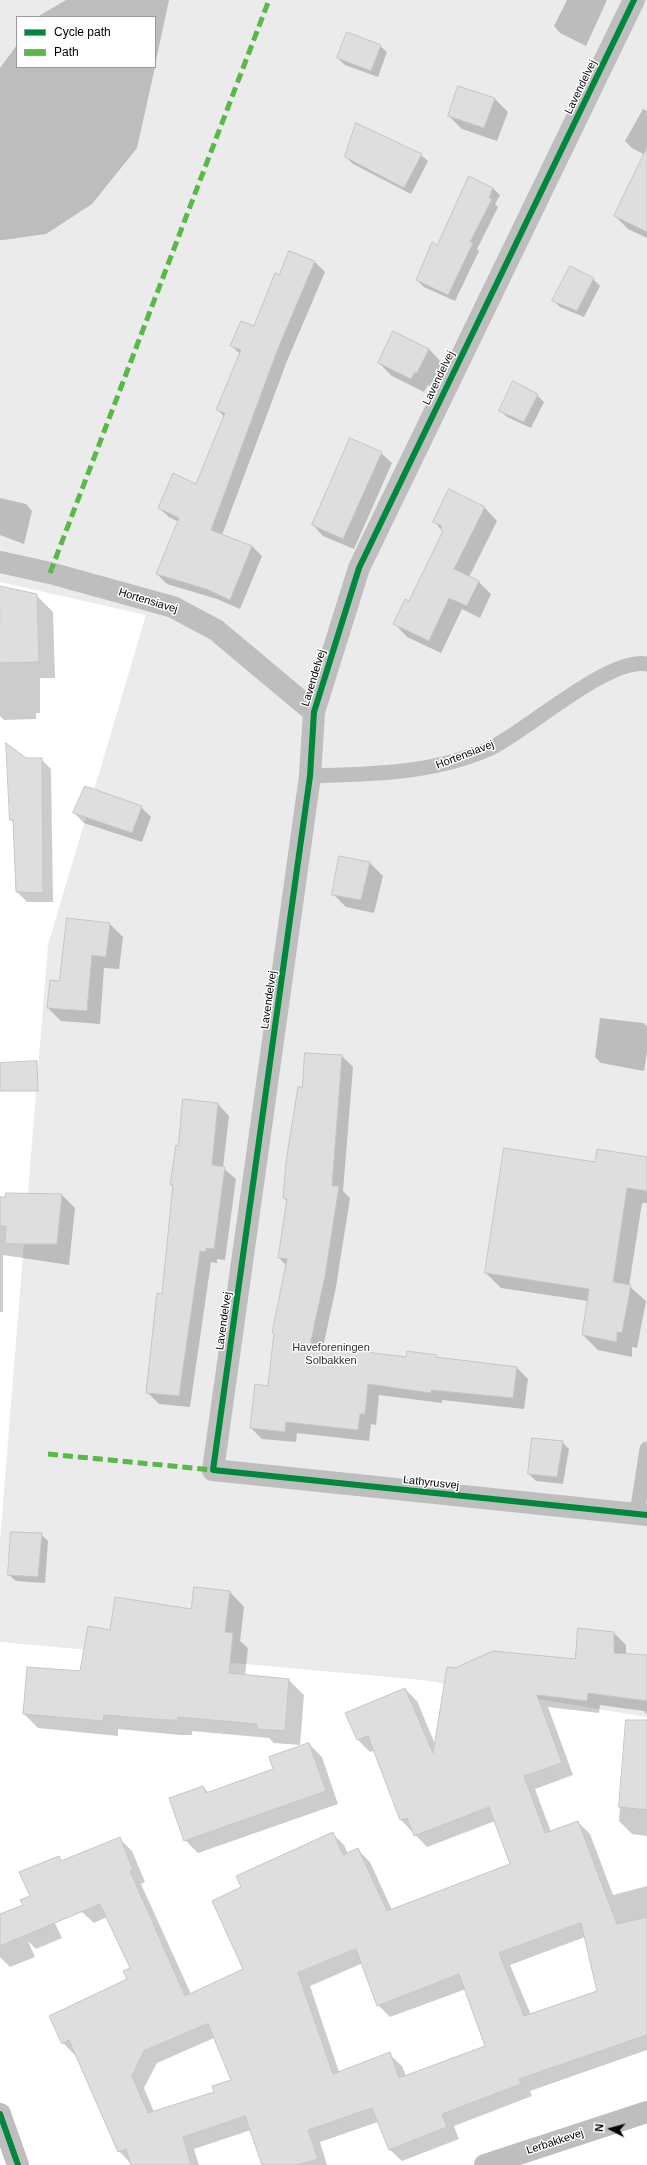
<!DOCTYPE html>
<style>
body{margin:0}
#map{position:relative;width:647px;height:2165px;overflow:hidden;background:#fff;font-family:Arial,sans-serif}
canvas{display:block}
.legend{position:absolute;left:16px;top:16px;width:140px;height:52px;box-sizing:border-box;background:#fff;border:1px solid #999;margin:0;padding:5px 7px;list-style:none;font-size:12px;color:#000}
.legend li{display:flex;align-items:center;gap:8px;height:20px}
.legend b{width:20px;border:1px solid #999}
.north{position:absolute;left:591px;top:2109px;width:40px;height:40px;-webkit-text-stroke:3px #fff;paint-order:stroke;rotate:276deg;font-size:11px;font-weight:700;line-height:16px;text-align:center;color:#000}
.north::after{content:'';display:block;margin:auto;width:14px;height:18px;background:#000;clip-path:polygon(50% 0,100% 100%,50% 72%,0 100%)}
</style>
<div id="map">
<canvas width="647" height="2165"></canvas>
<ul class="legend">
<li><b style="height:5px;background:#00873e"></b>Cycle path</li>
<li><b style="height:5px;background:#58b947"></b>Path</li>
</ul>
<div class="north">N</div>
</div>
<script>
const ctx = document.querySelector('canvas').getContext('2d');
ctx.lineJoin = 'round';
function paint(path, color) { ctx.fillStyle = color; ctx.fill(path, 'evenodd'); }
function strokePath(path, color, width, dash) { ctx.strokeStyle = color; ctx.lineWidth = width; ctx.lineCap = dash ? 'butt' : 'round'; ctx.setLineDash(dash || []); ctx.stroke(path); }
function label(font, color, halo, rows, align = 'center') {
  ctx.font = font + ' Arial,sans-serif'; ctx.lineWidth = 3; ctx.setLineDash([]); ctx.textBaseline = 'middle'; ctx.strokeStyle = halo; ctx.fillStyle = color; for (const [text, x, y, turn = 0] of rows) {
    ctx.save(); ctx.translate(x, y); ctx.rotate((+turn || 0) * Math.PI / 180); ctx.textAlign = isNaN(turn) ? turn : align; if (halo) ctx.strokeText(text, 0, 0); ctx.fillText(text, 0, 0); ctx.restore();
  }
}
paint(new Path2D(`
 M0 0H647V1717L422 1680 0 1642V1540L48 945 146 615 0 582ZM17 17H155V67H17Z`), '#ebebeb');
paint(new Path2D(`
 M66 0H169L155 65V17H37Z
 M17 45V67H155L137 148 92 204 46 234 3 240H0V68Z`), '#bdbdbd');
paint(new Path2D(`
 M567 0H607L586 46 560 33 554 26Z
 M380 46 387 52 378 77 345 65 338 58Z
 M495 99 508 112 497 141 462 129 449 116Z
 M643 109 647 111V156L632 148 625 141Z
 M421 155 428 161 411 194 353 164 346 157Z
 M469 177 493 188 500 195 495 204 498 207 477 249 479 251 455 301 424 287 417 280 437 246Z
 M647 194V238L628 229 615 216Z
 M290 252 315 262 325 272 287 361 222 535 252 546 262 556 240 609 217 599 167 584 157 574 179 522 169 517 159 508 197 485 224 417 218 410 240 354 231 345 254 328Z
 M593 279 600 286 584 317 560 307 554 301Z
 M394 332 429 349 442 363 430 386 428 385 424 392 392 376 379 363Z
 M537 395 544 402 531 428 507 417 500 410Z
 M381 453 392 463 354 549 323 536 313 525Z
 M449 490 485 508 497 521 469 577 479 582 491 594 480 618 462 609 441 653 407 637 395 624 410 603 443 532 434 521Z
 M0 498 26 504 32 511 24 544 0 535Z
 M0 587 36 595 53 612 55 678H40V713H36V719L4 720 0 716Z
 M25 759H41L51 769 53 902H27L17 892 14 823 11 820Z
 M141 807 151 817 142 842 84 823 74 813Z
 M370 863 383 876 374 913 346 907 333 894Z
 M109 923 123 937 119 969 104 968 100 1024 61 1021 48 1008 60 982Z
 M600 1018 643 1023 647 1026V1051L644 1071 601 1063 595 1057Z
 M342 1056 353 1067 343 1191 350 1198 336 1287 323 1347 407 1358 436 1356 438 1358 517 1368 528 1379 524 1409 442 1400V1403L379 1395 376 1425 371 1424 369 1441 297 1433 296 1442 262 1439 251 1428 269 1387 275 1334 273 1332 286 1265 279 1258 288 1202 284 1198 303 1088Z
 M218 1104 229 1116 223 1168 236 1179 225 1260 217 1259V1263L211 1262 190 1407 159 1404 147 1392 163 1295 174 1188 171 1184Z
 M647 1158V1203H642L629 1286 646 1301 637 1348 632 1347V1357L598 1350 583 1335 588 1301 501 1288 486 1273 596 1163Z
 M7 1194 62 1195 75 1208 69 1265 3 1255V1312H0V1198H6Z
 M562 1442 569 1449 563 1484 536 1481 529 1474Z
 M41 1534 48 1541 45 1583 16 1581 9 1575Z
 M230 1592 244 1607 240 1641 248 1648 245 1676 289 1680 304 1695 300 1745 274 1743 269 1738 192 1731V1735H180L118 1729V1736L38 1728 24 1714 81 1672 111 1631 192 1610Z
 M614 1633 626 1645V1655L647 1656V1714L644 1711 600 1705 599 1713 548 1707 573 1775 535 1789 551 1832 578 1822 590 1834 613 1895 647 1886V2050L530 2091 532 2096 454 2126 459 2139 402 2161 389 2149 378 2122 320 2142 327 2165H263L251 2130 194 2149 199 2165H132L119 2151 76 2055H75L63 2043 129 1980 131 1969 107 1917 94 1923 81 1911 119 1838 132 1851 145 1882 141 1884 191 1994 245 1970 242 1888 332 1833 344 1845 348 1854 358 1850 370 1862 392 1910 512 1865 495 1821 427 1847 401 1820 375 1750 370 1752 358 1740 346 1713 405 1689 417 1701 435 1744 455 1669 576 1660ZM585 1937 598 1992 531 2015 510 1965ZM363 1963 378 2005 390 2017 466 1989 486 2047 406 2076 402 2066 389 2054 339 2072 310 1986ZM214 2038 232 2081 215 2092 154 2112 144 2088 157 2063Z
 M309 1744 322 1757 338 1804 198 1853 185 1840 203 1787 209 1793 275 1770Z
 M623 1764 647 1766V1836L632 1834 619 1821Z
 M50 1913 62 1938 36 1949 28 1941 35 1957 10 1967 0 1957V1919Z`), '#0003');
const building = new Path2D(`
 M347 32 381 45 371 71 337 58Z
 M458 86 495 98 484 128 448 116Z
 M356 123 422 154 404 188 345 157Z
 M647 147V232L614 216Z
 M469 176 493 188 489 198 492 199 470 242 473 243 448 295 416 280 432 242 437 245Z
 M289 251 315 261 277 351 211 530 252 546 230 600 206 589 156 574 179 518 158 508 173 473 196 484 225 413 216 410 241 350 230 346 241 321 254 326 275 273 279 275Z
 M570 266 594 278 577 311 552 301Z
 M393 331 429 349 417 373 415 372 411 379 378 363Z
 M513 381 538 394 524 422 499 411Z
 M350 438 382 452 343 539 312 525Z
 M449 489 485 507 454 569 479 581 467 606 449 598 429 641 393 624 405 599 409 601 443 531 440 529 442 526 433 522Z
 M0 586 37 594 39 662 0 663Z
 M6 743 26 758H42L43 893 16 892 13 820H10Z
 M85 786 142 806 132 833 73 813Z
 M339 856 370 862 361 900 332 895Z
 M67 918 110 923 106 957 92 955 87 1011 47 1008 50 980 59 981Z
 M305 1053 342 1055 332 1186H339L325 1276 310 1345 406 1357 407 1351 436 1355V1357L517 1367 513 1398 431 1390V1393L368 1384 365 1414H360L358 1430 286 1422 285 1432 250 1428 255 1384 268 1386 274 1333H272L287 1259 278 1258 287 1199 283 1198 286 1162 298 1087H302Z
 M37 1061 38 1091H0V1063Z
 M183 1099 218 1103 212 1165 225 1167 214 1249 206 1248V1252L200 1251 179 1396 146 1393 157 1293 162 1294 173 1185H170L176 1145 178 1146Z
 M504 1148 595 1162 597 1149 647 1157V1191L627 1188 613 1282 631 1285 622 1333 617 1332V1342L582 1335 589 1289 485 1273Z
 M6 1193 62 1194 57 1244H5L6 1226H0V1197H5Z
 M532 1438 563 1441 557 1477 528 1474Z
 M11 1532 42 1533 38 1577 8 1575Z
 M194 1587 230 1591 225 1632 233 1633 229 1673 289 1679 285 1731 258 1729 256 1724 178 1717 177 1720H165L104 1715 103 1721 23 1714 27 1667 80 1671 88 1626 110 1630 115 1597 191 1609Z
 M578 1628 614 1632V1653L647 1655V1701L588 1693 587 1701 537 1695 562 1763 524 1776 545 1833 578 1821 617 1924 647 1917V2035L519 2079 521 2084 442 2114 447 2127 389 2150 372 2108 308 2130 318 2159 297 2165H262L245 2116 183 2137 191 2165H131L126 2149 118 2152 69 2040 62 2044 49 2016 127 1979 123 1971 130 1968 100 1904 0 1946V1914L23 1905 20 1900 30 1896 19 1872 59 1856 61 1861 120 1837 133 1870 130 1871 185 1996 243 1969 212 1901 241 1887 236 1876 333 1832 343 1855 358 1848 387 1911 510 1864 489 1807 414 1836 407 1818 400 1820 368 1736 357 1740 345 1713 405 1688 433 1753 447 1667 455 1668 493 1651 575 1659ZM581 1923 597 1991 524 2016 499 1953ZM356 1949 377 2006 459 1974 485 2046 399 2078 390 2052 333 2074 298 1973ZM208 2024 231 2080 212 2086 214 2092 148 2113 132 2076 144 2051Z
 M626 1720H647V1810L619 1807Z
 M309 1743 326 1791 184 1841 169 1798 203 1786 206 1793 273 1769 269 1757Z`);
paint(building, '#dedede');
strokePath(building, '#c6c6c6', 1);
strokePath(new Path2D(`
 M310 776C371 774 432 774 489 749 526 732 609 656 647 664
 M637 1514 647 1449`), '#bebebe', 15);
strokePath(new Path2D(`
 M634 0 359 568 314 712 310 776 213 1470 647 1515
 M0 562 50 573 173 607 216 630 314 712
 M485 2165 647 2112`), '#bebebe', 22);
strokePath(new Path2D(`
 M0 2114 18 2165`), '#bebebe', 22);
strokePath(new Path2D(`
 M50 573 269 0
 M48 1454 213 1470`), '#58b947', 5, [10, 5]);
strokePath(new Path2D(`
 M634 0 359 568 314 712 310 776 213 1470 647 1515
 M0 2114 18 2165`), '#00873e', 6);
label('11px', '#000', '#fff', [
 ["Lavendelvej",581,87,-64],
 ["Lavendelvej",439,378,-64],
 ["Hortensiavej",148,601,17],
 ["Lavendelvej",314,678,-73],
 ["Hortensiavej",465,755,-21],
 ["Lavendelvej",269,1000,-82],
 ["Lavendelvej",224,1321,-82],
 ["Lathyrusvej",431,1483,6],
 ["Lerbakkevej",555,2142,-18]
]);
label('11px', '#313131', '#fff', [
 ["Haveforeningen",331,1348],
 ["Solbakken",331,1361]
]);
</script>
